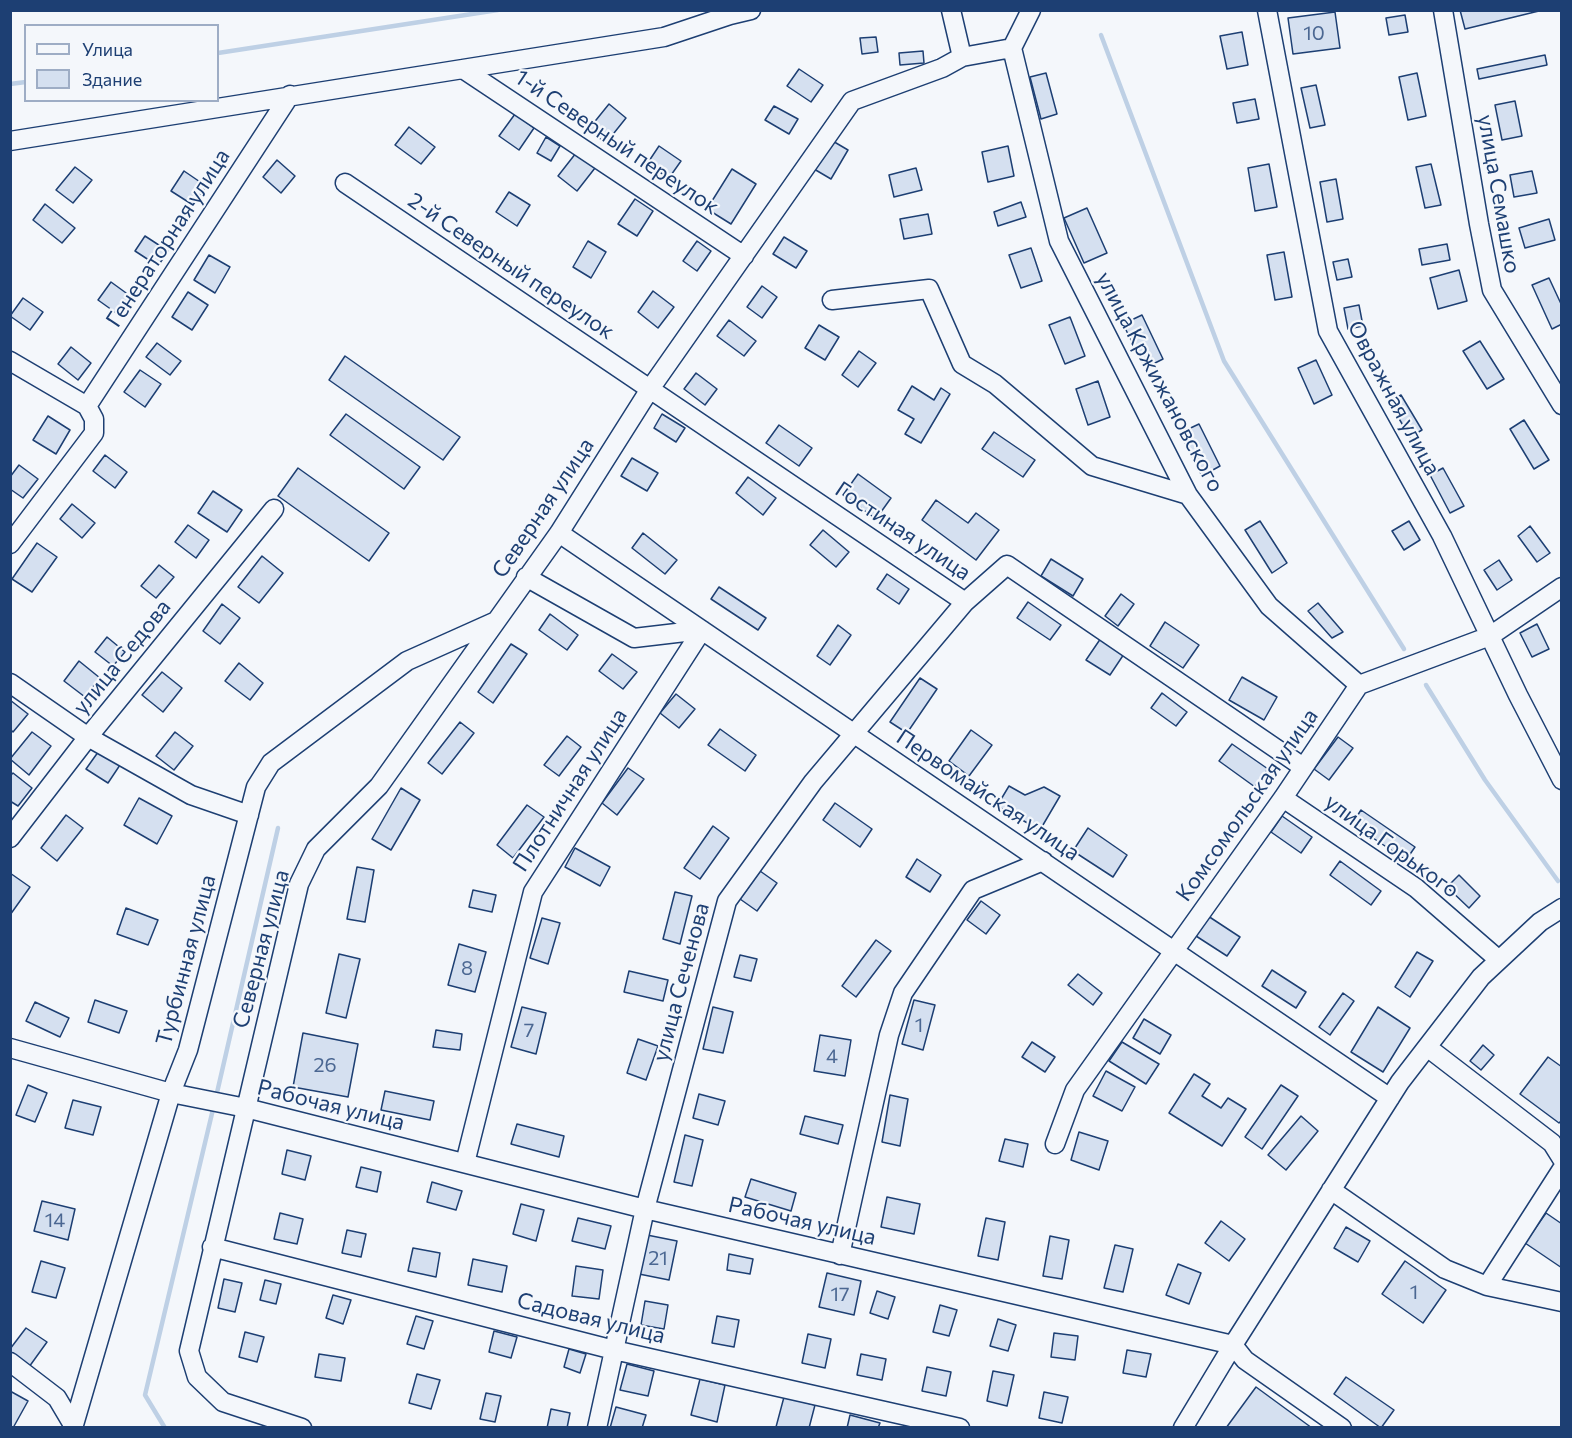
<!DOCTYPE html>
<meta charset="utf-8">
<style>
body{margin:0}
#map{position:relative;width:1572px;height:1438px;overflow:hidden;background:#f4f7fb;font-family:Commissioner,sans-serif}
canvas{display:block}
.frame{position:absolute;inset:0;border:12px solid #1d3f73;pointer-events:none}
.legend{position:absolute;left:24px;top:24px;width:195px;height:78px;box-sizing:border-box;background:#f4f7fb;border:2px solid #9eadc5;margin:0;padding:8px 10px;list-style:none;font-size:18px;color:#1d3f73}
.legend li{display:flex;align-items:center;gap:12px;height:30px}
.legend b{width:30px;border:2px solid #9eadc5}
</style>
<div id="map">
<canvas width="1572" height="1438"></canvas>
<div class="frame"></div>
<ul class="legend">
<li><b style="height:8px;background:#f4f7fb"></b>Улица</li>
<li><b style="height:16px;background:#d5e0f0"></b>Здание</li>
</ul>
</div>
<script>
const ctx = document.querySelector('canvas').getContext('2d');
ctx.lineJoin = 'round';
function strokePath(path, color, width, dash) { ctx.strokeStyle = color; ctx.lineWidth = width; ctx.lineCap = dash ? 'butt' : 'round'; ctx.setLineDash(dash || []); ctx.stroke(path); }
function paint(path, color) { ctx.fillStyle = color; ctx.fill(path, 'evenodd'); }
function label(font, color, halo, rows, align = 'center') {
  ctx.font = font + ' Commissioner,sans-serif'; ctx.lineWidth = 4.5; ctx.setLineDash([]); ctx.textBaseline = 'middle'; ctx.strokeStyle = halo; ctx.fillStyle = color; for (const [text, x, y, turn = 0] of rows) {
    ctx.save(); ctx.translate(x, y); ctx.rotate((+turn || 0) * Math.PI / 180); ctx.textAlign = isNaN(turn) ? turn : align; if (halo) ctx.strokeText(text, 0, 0); ctx.fillText(text, 0, 0); ctx.restore();
  }
}
strokePath(new Path2D(`
 M1101 35 1224 361 1404 649
 M218 53 498 10
 M10 84 26 82
 M1426 685 1485 780 1558 881
 M216 1097 278 828
 M165 1428 145 1395 214 1105`), '#bed0e5', 4.5);
const building = new Path2D(`
 M1460 10H1543L1465 29Z
 M1335 12 1340 48 1293 54 1288 18Z
 M1405 15 1408 32 1389 35 1386 18Z
 M1242 32 1248 65 1227 69 1220 36Z
 M876 37 878 52 862 54 860 38Z
 M923 51 924 63 900 65 899 53Z
 M1545 55 1547 65 1479 79 1477 69Z
 M799 69 823 85 811 102 787 86Z
 M1046 73 1057 114 1041 119 1030 77Z
 M1417 73 1426 116 1408 120 1399 77Z
 M1316 85 1325 125 1310 128 1301 88Z
 M1255 99 1259 119 1237 123 1233 103Z
 M1515 101 1522 136 1502 140 1495 105Z
 M609 104 626 118 606 143 588 130Z
 M774 106 798 119 789 134 765 120Z
 M515 114 534 128 519 150 499 136Z
 M409 127 435 147 421 164 395 145Z
 M546 137 560 146 551 161 537 153Z
 M831 140 848 150 831 179 814 169Z
 M659 146 681 161 669 178 647 164Z
 M1008 146 1014 176 988 182 982 152Z
 M576 153 595 168 577 191 558 176Z
 M277 160 295 176 281 193 263 177Z
 M1269 164 1277 207 1255 211 1248 168Z
 M1431 164 1441 205 1425 208 1416 167Z
 M75 167 92 180 73 203 56 190Z
 M916 168 922 190 894 197 889 175Z
 M732 169 756 184 731 224 707 209Z
 M184 171 206 186 193 205 171 191Z
 M1532 171 1537 193 1514 197 1510 175Z
 M1336 179 1343 219 1327 222 1320 182Z
 M509 192 530 205 517 226 496 212Z
 M635 199 653 211 637 236 618 224Z
 M1021 202 1026 217 998 226 994 212Z
 M45 204 75 228 62 243 33 220Z
 M1087 208 1107 253 1084 263 1064 218Z
 M928 214 932 234 904 239 900 219Z
 M1549 219 1555 240 1525 248 1519 228Z
 M145 236 168 251 158 266 135 251Z
 M784 237 807 251 796 268 773 254Z
 M588 241 606 252 591 278 573 267Z
 M697 241 711 251 697 271 683 261Z
 M1447 244 1450 260 1422 265 1419 249Z
 M1031 248 1042 281 1021 288 1009 255Z
 M1284 252 1292 297 1275 300 1267 255Z
 M209 255 230 267 215 293 194 280Z
 M1348 259 1352 277 1337 280 1333 262Z
 M1459 270 1467 301 1438 309 1430 278Z
 M1549 278 1562 306V324L1552 329 1532 285Z
 M111 282 133 298 119 315 98 300Z
 M762 286 777 297 762 318 747 307Z
 M653 291 674 307 658 328 638 312Z
 M188 292 208 305 192 330 172 317Z
 M23 298 43 312 30 330 10 316Z
 M1359 305 1363 326 1348 329 1344 308Z
 M1142 315 1163 359 1145 368 1123 324Z
 M1070 317 1085 356 1065 364 1049 325Z
 M729 320 756 341 744 356 717 336Z
 M819 325 839 337 825 360 805 348Z
 M1480 341 1504 379 1487 389 1463 351Z
 M157 343 181 361 170 375 146 357Z
 M71 347 91 363 78 380 58 364Z
 M859 351 876 363 858 387 842 375Z
 M345 356 460 437 443 460 329 380Z
 M1316 360 1332 395 1314 404 1298 368Z
 M140 370 161 384 145 407 124 392Z
 M696 373 717 389 705 405 684 389Z
 M1098 381 1110 417 1088 425 1076 389Z
 M912 386 934 400 941 388 950 394 921 443 905 434 914 419 898 410Z
 M1401 395 1422 430 1410 437 1389 402Z
 M346 414 420 467 404 489 330 435Z
 M662 414 685 428 676 442 654 428Z
 M48 416 70 430 56 454 33 440Z
 M1524 420 1549 460 1534 469 1510 429Z
 M1199 424 1220 466 1202 476 1180 433Z
 M779 425 812 448 799 466 766 443Z
 M994 432 1035 460 1023 477 982 449Z
 M105 455 127 472 115 488 93 471Z
 M632 458 658 473 647 491 621 476Z
 M19 465 38 479 23 498 10 489V477Z
 M298 468 389 533 369 561 278 496Z
 M1443 468 1464 506 1450 513 1430 475Z
 M858 474 891 498 876 519 843 495Z
 M748 477 776 498 763 515 736 493Z
 M213 491 242 510 227 532 198 513Z
 M936 500 968 523 976 513 999 530 976 560 922 520Z
 M72 504 95 523 82 538 60 519Z
 M1260 521 1287 563 1272 573 1245 530Z
 M1409 521 1420 540 1404 550 1392 531Z
 M188 525 209 540 196 558 175 542Z
 M1530 526 1550 553 1537 562 1518 536Z
 M823 530 849 552 836 567 810 545Z
 M643 533 677 560 665 574 632 548Z
 M37 543 57 557 32 592 12 579Z
 M262 556 283 573 259 603 238 587Z
 M1051 559 1083 579 1073 596 1041 576Z
 M1499 560 1512 580 1497 590 1484 570Z
 M159 565 174 577 156 598 141 586Z
 M887 574 909 589 899 604 877 589Z
 M719 587 766 618 758 630 711 599Z
 M1121 594 1134 604 1118 626 1105 616Z
 M1028 602 1061 625 1050 640 1017 618Z
 M1318 603 1343 632 1332 638 1308 611Z
 M222 604 240 618 220 644 203 631Z
 M550 614 578 635 567 650 539 630Z
 M1165 622 1199 645 1183 668 1150 646Z
 M1537 624 1549 649 1532 657 1520 633Z
 M838 625 851 635 830 665 817 656Z
 M107 637 125 652 113 666 95 652Z
 M1101 638 1124 654 1110 675 1086 660Z
 M511 644 527 654 493 703 478 692Z
 M612 654 637 672 623 689 599 671Z
 M79 661 100 678 85 697 64 681Z
 M239 663 263 683 250 700 225 681Z
 M162 672 182 688 163 712 142 695Z
 M1242 677 1277 697 1264 720 1229 700Z
 M920 678 937 689 907 733 890 722Z
 M1162 693 1187 712 1176 726 1151 708Z
 M676 694 695 709 679 728 660 713Z
 M10 700 28 714 13 732 10 729Z
 M460 722 474 733 442 774 428 763Z
 M720 729 756 755 745 771 708 745Z
 M971 730 992 745 969 776 949 761Z
 M32 732 51 746 29 775 10 759Z
 M175 732 193 746 174 770 156 756Z
 M567 736 581 747 559 776 544 765Z
 M1338 737 1353 748 1329 780 1314 769Z
 M1232 744 1268 769 1255 787 1219 761Z
 M101 748 122 762 108 783 86 769Z
 M628 768 644 779 617 815 602 803Z
 M13 773 32 788 18 806 10 801V776Z
 M1009 786 1025 795 1044 787 1060 796 1040 830 997 806Z
 M401 788 420 800 391 850 372 839Z
 M139 798 172 816 157 844 124 825Z
 M835 803 872 829 860 847 823 820Z
 M527 805 544 817 513 858 497 845Z
 M1361 810 1415 847 1406 860 1352 824Z
 M66 815 83 828 57 861 41 848Z
 M1282 816 1312 837 1301 853 1271 832Z
 M713 826 729 838 700 879 684 868Z
 M1088 828 1127 855 1113 877 1073 851Z
 M575 848 610 867 600 886 565 867Z
 M917 859 941 875 930 892 906 877Z
 M1340 861 1381 891 1371 905 1330 875Z
 M357 867 374 870 365 922 347 919Z
 M760 871 777 883 757 911 740 899Z
 M10 873 30 887 10 915Z
 M1459 875 1480 896 1469 908 1447 887Z
 M473 890 496 895 492 912 469 907Z
 M675 892 692 896 680 944 663 939Z
 M981 901 1000 915 986 934 967 920Z
 M126 908 158 920 148 945 117 934Z
 M1208 916 1240 937 1227 956 1196 936Z
 M542 918 560 923 548 964 530 958Z
 M876 940 891 951 856 997 842 986Z
 M459 944 486 952 475 992 448 985Z
 M1417 952 1433 961 1410 997 1395 987Z
 M339 954 360 959 346 1018 326 1013Z
 M740 955 757 959 751 981 734 977Z
 M1272 970 1306 992 1296 1008 1262 986Z
 M629 971 668 980 663 1001 624 992Z
 M1078 974 1102 993 1093 1005 1068 985Z
 M1343 993 1354 1001 1330 1035 1319 1027Z
 M95 1000 127 1011 119 1033 88 1022Z
 M914 1000 935 1005 923 1050 902 1044Z
 M35 1002 69 1018 60 1037 26 1021Z
 M522 1007 546 1013 536 1054 511 1047Z
 M713 1007 733 1012 723 1053 703 1049Z
 M1378 1007 1410 1028 1383 1072 1351 1052Z
 M1144 1019 1171 1035 1160 1054 1133 1038Z
 M436 1030 462 1034 460 1050 433 1047Z
 M303 1033 358 1044 348 1097 293 1087Z
 M820 1035 851 1040 845 1076 814 1071Z
 M638 1039 658 1046 646 1080 627 1073Z
 M1032 1042 1055 1057 1045 1072 1022 1057Z
 M1122 1042 1159 1064 1146 1084 1109 1061Z
 M1483 1045 1494 1055 1481 1070 1470 1061Z
 M1548 1057 1562 1067V1120L1559 1123 1520 1094Z
 M1106 1071 1135 1087 1122 1111 1093 1096Z
 M1194 1074 1210 1084 1202 1096 1221 1108 1228 1098 1246 1109 1222 1146 1169 1113Z
 M28 1085 47 1093 35 1122 16 1115Z
 M1281 1085 1298 1096 1262 1149 1245 1137Z
 M385 1091 434 1101 430 1120 381 1110Z
 M699 1094 725 1101 718 1125 693 1118Z
 M890 1095 908 1099 900 1146 882 1142Z
 M73 1100 101 1107 93 1135 65 1128Z
 M805 1116 843 1125 838 1144 800 1134Z
 M1301 1116 1318 1131 1286 1170 1268 1155Z
 M517 1124 564 1136 559 1157 511 1144Z
 M1079 1132 1108 1141 1099 1170 1071 1160Z
 M685 1135 703 1140 692 1186 674 1182Z
 M1005 1139 1028 1144 1023 1167 999 1161Z
 M287 1150 311 1156 305 1180 282 1174Z
 M361 1167 381 1172 377 1192 356 1187Z
 M751 1179 796 1193 791 1211 745 1197Z
 M432 1182 462 1191 456 1210 427 1202Z
 M887 1197 920 1204 914 1234 881 1227Z
 M42 1201 75 1209 68 1240 34 1231Z
 M521 1204 544 1210 536 1241 513 1234Z
 M280 1213 303 1219 297 1244 274 1239Z
 M1546 1213 1562 1224V1268L1525 1243Z
 M578 1218 611 1226 605 1249 572 1241Z
 M986 1218 1005 1222 998 1260 978 1256Z
 M1221 1221 1245 1239 1229 1261 1205 1243Z
 M1346 1227 1370 1241 1358 1262 1334 1248Z
 M347 1230 366 1234 361 1257 342 1253Z
 M647 1235 677 1241 669 1280 639 1274Z
 M1050 1236 1069 1240 1062 1279 1043 1276Z
 M1115 1245 1133 1249 1123 1292 1104 1288Z
 M413 1248 440 1253 436 1277 408 1271Z
 M729 1254 753 1259 750 1274 727 1270Z
 M473 1259 507 1266 502 1292 468 1285Z
 M41 1261 65 1268 56 1298 32 1292Z
 M1405 1261 1446 1290 1423 1323 1382 1294Z
 M1178 1264 1201 1273 1189 1304 1166 1295Z
 M576 1266 603 1270 599 1299 572 1296Z
 M827 1273 861 1281 854 1315 819 1307Z
 M224 1279 242 1283 235 1312 218 1308Z
 M265 1280 281 1284 276 1304 260 1300Z
 M877 1291 895 1297 888 1319 870 1313Z
 M333 1295 351 1300 343 1324 326 1318Z
 M645 1301 668 1305 664 1329 641 1325Z
 M940 1305 957 1310 949 1336 933 1332Z
 M416 1316 433 1321 424 1349 407 1344Z
 M717 1316 739 1320 734 1347 712 1343Z
 M998 1319 1016 1325 1008 1351 990 1346Z
 M26 1328 47 1342 29 1367 10 1353V1349Z
 M494 1331 517 1337 511 1358 489 1352Z
 M245 1332 264 1337 257 1362 239 1357Z
 M1054 1333 1078 1336 1075 1360 1051 1357Z
 M808 1334 831 1339 825 1368 802 1363Z
 M569 1349 586 1354 580 1373 564 1367Z
 M1127 1350 1151 1354 1146 1377 1123 1373Z
 M319 1354 345 1358 341 1381 315 1377Z
 M861 1354 886 1359 882 1380 857 1375Z
 M627 1364 654 1371 648 1396 620 1390Z
 M927 1367 951 1372 946 1396 922 1391Z
 M993 1371 1014 1375 1007 1406 987 1401Z
 M417 1374 440 1380 431 1409 409 1403Z
 M1346 1377 1394 1410 1381 1428 1334 1394Z
 M700 1379 725 1385 717 1422 691 1415Z
 M1256 1387 1312 1428H1226Z
 M10 1391 28 1401 13 1428H10Z
 M1044 1392 1068 1397 1062 1423 1039 1418Z
 M486 1393 501 1396 495 1422 480 1419Z
 M784 1397 815 1405 809 1428 776 1427Z
 M616 1407 646 1415 642 1428H610Z
 M551 1409 570 1413 567 1428H547Z
 M850 1415 880 1423 878 1428H847Z`);
paint(building, '#d5e0f0');
strokePath(building, '#1d3f73', 1.5);
const minor = new Path2D(`
 M951 10 962 57
 M1267 10 1328 331 1442 536 1518 695 1562 780
 M1443 10 1479 224 1492 290 1562 405
 M1012 48 1059 241 1188 495 1269 606 1359 685
 M1012 48 1031 10
 M463 69 744 256
 M10 141 664 37 730 15 751 10
 M345 183 965 602 1007 565 1303 767
 M832 300 929 289 962 364 995 384 1092 466 1188 495
 M10 361 87 406 94 419V433L10 544
 M87 406 290 95
 M559 533 1390 1098
 M526 577 634 638 702 630
 M10 683 88 737 191 795 249 815
 M1283 798 1416 888 1499 960
 M10 838 88 737 274 509
 M1427 1047 1552 1143 1562 1159
 M10 1048 171 1093 246 1108 645 1209 1233 1345 1245 1360 1342 1428
 M1055 1144 1075 1090 1283 798 1359 685 1490 636 1562 587
 M465 1163 533 892 702 630
 M1331 1190 1445 1269 1487 1286 1562 1302
 M212 1247 614 1350 960 1428
 M840 1255 889 1035 903 993 973 890 1043 861
 M1487 1286 1562 1169
 M10 1362 57 1398 73 1425
 M73 1428 171 1093 188 1050 256 787 271 763 407 661 494 622
 M302 1428 223 1402 197 1377 189 1351 299 884 316 849 379 786 559 533 650 389 852 101 942 68 962 57 1012 48
 M597 1428 645 1209 727 901 813 782 965 602
 M1183 1428 1233 1345 1400 1082 1481 977 1540 922 1562 908`);
strokePath(minor, '#1d3f73', 21);
strokePath(minor, '#f4f7fb', 18);
label('20px', '#4b6792', null, [
 ["10",1314,33],
 ["8",467,968],
 ["1",919,1025],
 ["7",529,1030],
 ["4",832,1056],
 ["26",325,1065],
 ["14",55,1220],
 ["21",658,1258],
 ["1",1414,1292],
 ["17",840,1294]
]);
label('22px', '#1d3f73', '#f4f7fb', [
 ["1-й Северный переулок",617,142,34],
 ["улица Семашко",1499,194,80],
 ["Генераторная улица",168,238,-57],
 ["2-й Северный переулок",511,266,34],
 ["улица Кржижановского",1160,382,62],
 ["Овражная улица",1394,398,62],
 ["Северная улица",543,508,-56],
 ["Гостиная улица",903,531,34],
 ["улица Седова",122,657,-51],
 ["Плотничная улица",570,790,-57],
 ["Первомайская улица",988,795,34],
 ["Комсомольская улица",1247,805,-55],
 ["улица Горького",1392,846,36],
 ["Северная улица",261,949,-75],
 ["Турбинная улица",186,960,-75],
 ["улица Сеченова",681,982,-75],
 ["Рабочая улица",331,1105,14],
 ["Рабочая улица",802,1221,13],
 ["Садовая улица",591,1318,14]
]);
</script>
